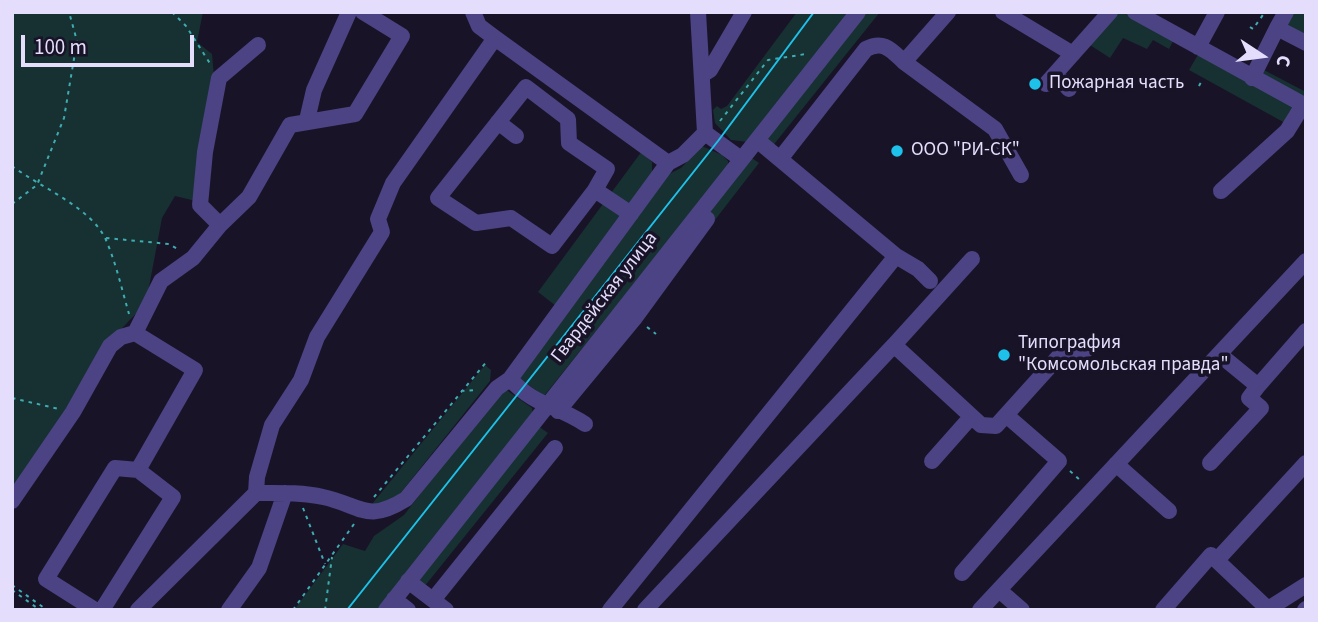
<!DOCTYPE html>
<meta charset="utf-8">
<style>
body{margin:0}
#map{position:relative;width:1318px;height:622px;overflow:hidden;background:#191328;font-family:"Source Sans 3",sans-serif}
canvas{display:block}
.frame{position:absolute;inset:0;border:14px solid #e4defc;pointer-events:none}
.north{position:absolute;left:1227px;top:21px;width:70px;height:70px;-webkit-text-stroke:5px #191328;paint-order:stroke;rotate:103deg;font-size:19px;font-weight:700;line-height:28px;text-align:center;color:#e4defc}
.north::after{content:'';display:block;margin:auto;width:24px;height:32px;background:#e4defc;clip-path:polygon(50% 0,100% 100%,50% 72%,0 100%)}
.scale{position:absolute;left:21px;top:35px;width:173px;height:32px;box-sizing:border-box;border:4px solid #e4defc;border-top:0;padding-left:9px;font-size:21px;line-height:24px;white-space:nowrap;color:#e4defc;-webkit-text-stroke:5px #191328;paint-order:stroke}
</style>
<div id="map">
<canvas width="1318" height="622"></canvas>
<div class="frame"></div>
<div class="north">С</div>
<div class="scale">100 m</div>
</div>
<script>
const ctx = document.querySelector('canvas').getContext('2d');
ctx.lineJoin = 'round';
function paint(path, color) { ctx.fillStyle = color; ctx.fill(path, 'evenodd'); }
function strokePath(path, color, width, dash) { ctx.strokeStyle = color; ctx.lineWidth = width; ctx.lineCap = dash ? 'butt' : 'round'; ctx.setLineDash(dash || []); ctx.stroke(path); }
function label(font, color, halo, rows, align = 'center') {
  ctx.font = font + ' "Source Sans 3",sans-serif'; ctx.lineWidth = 7; ctx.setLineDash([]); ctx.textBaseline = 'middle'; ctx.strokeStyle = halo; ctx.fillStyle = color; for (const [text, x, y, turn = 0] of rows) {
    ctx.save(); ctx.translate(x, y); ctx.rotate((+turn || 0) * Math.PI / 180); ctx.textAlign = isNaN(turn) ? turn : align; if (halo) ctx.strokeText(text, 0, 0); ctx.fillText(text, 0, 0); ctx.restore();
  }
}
paint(new Path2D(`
 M12 12H203L197 42 212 54 216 99 200 202 175 196 162 218 146 303 107 344 66 415 12 491Z
 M797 12H849L748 142 731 140 715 123 713 110 717 106 721 109 727 106Z
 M866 12H880L771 148 762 140Z
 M1119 12H1130L1175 37 1169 49 1153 40 1147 49 1123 38 1110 58 1090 45Z
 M1292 12H1306V39L1284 27Z
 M1199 53 1296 105 1285 123 1189 70Z
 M1262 69 1306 92 1303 100 1259 76Z
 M702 146 722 155 728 161V166L544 396 519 378 663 177 681 168Z
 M642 151 652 162V173L556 306 538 292Z
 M749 156 759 163 650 304 640 297Z
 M485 365 491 370 490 381 399 495 381 504H372Z
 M500 391H508L532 408 533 415 378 610H294L343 544 365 551 374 536 404 515Z
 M538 426 548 433 424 587 416 580Z`), '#173032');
strokePath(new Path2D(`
 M172 12 186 26 211 65
 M1250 27 1253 29 1265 12
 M1199 86 1201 82
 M720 121 768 60 806 54
 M12 166C40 187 92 208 106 240 116 263 122 290 129 314
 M12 204 37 185 64 118 77 41 69 12
 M106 238 169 244 179 250
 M647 327 656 334
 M461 391 476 390
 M12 398 59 409
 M1070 471 1082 482
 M374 497 488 360
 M303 508 325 564
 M12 585 47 610
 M12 590 40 610
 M293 610 354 524
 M325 610 332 557`), '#3dadb1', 2, [3.5, 5]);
strokePath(new Path2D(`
 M473 12 479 26 495 38 668 163 683 155 705 133 698 12
 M948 12 904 62 995 129 1021 175
 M1003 12 1073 54
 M1135 12 1306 106
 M1286 12 1277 28 1306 43
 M1198 47 1217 12
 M1055 74 1069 89
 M702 75 710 70 744 12
 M1252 78 1277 28
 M1046 84 1110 12
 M307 120 314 90 349 12
 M498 122 516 136
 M705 133 741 159
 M757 140 896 256 918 269 930 281
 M780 159 866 49C884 40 891 50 904 62
 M595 190 607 169 569 143 568 119 526 87 438 198 476 223 511 218 552 246 595 190 631 214
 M1221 191 1287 131 1303 105
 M220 225 200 205 205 152 219 78 258 45
 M894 345 972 259
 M1219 354 1258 386 1306 331
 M510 379C536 407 557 405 585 424
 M558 411 634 319 707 219
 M932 461 971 417
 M1210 463 1261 408 1249 398 1258 386
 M1116 464 1169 511
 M256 493 257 477 272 425 301 380 317 337 382 232 378 219 393 183 495 38
 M12 501 73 412 110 346 121 337 135 333 161 281 193 258 220 225 249 197 290 125 355 114 402 36 363 12
 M1217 560 1306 463
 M962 573 1059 461 1006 415
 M408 581 446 610
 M999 590 1022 610
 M394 599 408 610
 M433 600 555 448
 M95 610 46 579 115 468 138 470
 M102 610 173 497 138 470 195 370 135 333
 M138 610 256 493C277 493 302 492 323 497 361 505 366 524 406 499L497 388 510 379 668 163
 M229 610 259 568 285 493
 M386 610 858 12
 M610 610 896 256
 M645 610 894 345 981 425 996 426 1061 354 1087 349
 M980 610 1306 261
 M1163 610 1211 555 1268 609 1306 585
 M1305 610 1306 609`), '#4b4383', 16);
strokePath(new Path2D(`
 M347 610 718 141 814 12`), '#1dc1e9', 2);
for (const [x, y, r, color] of [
 [1035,84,7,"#1dc1e9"],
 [897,151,7,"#1dc1e9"],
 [1004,355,7,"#1dc1e9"]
]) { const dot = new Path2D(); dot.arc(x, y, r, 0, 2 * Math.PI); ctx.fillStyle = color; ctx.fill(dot); strokePath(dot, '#191328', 2.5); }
label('19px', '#e4defc', '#191328', [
 ["Пожарная часть",1049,84],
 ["ООО \"РИ-СК\"",911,151],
 ["Типография",1018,344],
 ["\"Комсомольская правда\"",1018,366]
], 'left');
label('19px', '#e4defc', '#191328', [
 ["Гвардейская улица",605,298,-52]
]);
</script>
